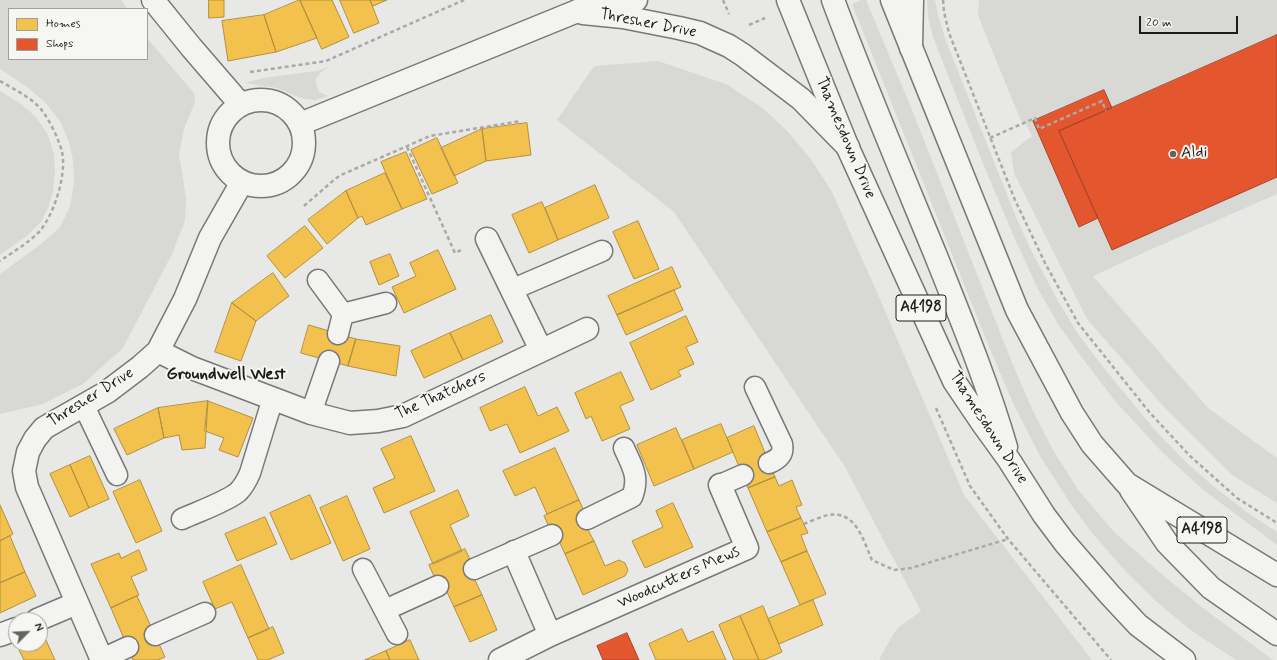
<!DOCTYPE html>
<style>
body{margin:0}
#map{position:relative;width:1277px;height:660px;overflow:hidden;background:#e8e8e6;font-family:Mynerve,sans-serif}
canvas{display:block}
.legend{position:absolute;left:8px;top:8px;width:140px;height:52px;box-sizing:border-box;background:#f6f6f2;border:1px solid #9f9f9c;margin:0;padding:5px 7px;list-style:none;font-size:12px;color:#1c1c1c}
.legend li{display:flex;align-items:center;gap:8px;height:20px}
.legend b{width:20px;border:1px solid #9f9f9c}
.north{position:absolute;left:8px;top:612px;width:40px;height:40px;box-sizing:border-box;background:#f6f6f2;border:1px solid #9f9f9c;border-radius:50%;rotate:66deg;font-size:11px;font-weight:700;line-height:16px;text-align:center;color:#1c1c1c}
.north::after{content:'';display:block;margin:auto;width:14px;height:18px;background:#636363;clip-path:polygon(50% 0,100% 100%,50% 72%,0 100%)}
.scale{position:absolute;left:1139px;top:16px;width:99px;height:18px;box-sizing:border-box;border:2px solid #1c1c1c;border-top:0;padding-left:5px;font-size:12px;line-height:14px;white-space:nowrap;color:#1c1c1c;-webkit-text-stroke:3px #f6f6f2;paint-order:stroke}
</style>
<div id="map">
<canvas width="1277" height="660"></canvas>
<ul class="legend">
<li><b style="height:11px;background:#f2c14e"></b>Homes</li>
<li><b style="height:11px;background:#e4572e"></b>Shops</li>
</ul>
<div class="north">N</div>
<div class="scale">20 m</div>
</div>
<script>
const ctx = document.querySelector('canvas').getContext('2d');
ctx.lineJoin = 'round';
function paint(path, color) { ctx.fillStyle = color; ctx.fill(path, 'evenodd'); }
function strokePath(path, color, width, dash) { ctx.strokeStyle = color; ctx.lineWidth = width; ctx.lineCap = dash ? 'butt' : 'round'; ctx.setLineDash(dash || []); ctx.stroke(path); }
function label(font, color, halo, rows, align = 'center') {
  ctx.font = font + ' Mynerve,sans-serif'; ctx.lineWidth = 4; ctx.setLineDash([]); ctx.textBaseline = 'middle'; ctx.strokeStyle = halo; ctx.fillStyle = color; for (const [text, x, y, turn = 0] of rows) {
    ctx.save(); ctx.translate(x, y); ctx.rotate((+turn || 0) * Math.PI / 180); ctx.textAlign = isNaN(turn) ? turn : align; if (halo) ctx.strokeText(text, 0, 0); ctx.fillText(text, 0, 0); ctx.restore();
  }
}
paint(new Path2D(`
 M0 0H121L127 9H9V59H147V38L194 93 195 102 184 129 179 154 186 198 185 221 172 254 123 348 83 384 43 404 0 414V274L41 244 60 227 70 207 74 183 73 161 69 142 61 123 46 103 27 87 0 69Z
 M861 0H866L912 110 1013 365 1033 411 1053 450 1079 491 1115 533 1157 570 1203 608 1273 660H1236L1192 631 1157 602 1127 573 1093 534 1072 506 1040 456 1013 403 990 349 852 4Z
 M927 0H935L938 15 946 41 1016 217 1031 250 1057 299 1078 334 1103 367 1155 430 1186 462 1213 486 1251 515 1277 532V545L1202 489 1162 452 1115 401 1080 355 1058 324 1037 287 1014 237 984 166 933 37 928 17Z
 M979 0H1277V194L1152 249 1093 276 1208 408 1277 458V503L1232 475 1164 407 1087 319 1014 173 1011 152 1032 136 1026 124 1021 121 983 28 978 15Z
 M658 61 726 84 764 109 790 134 810 158 832 192 876 290 964 495 1092 660H879L894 633 899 627 921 611 845 467 674 212 557 120 594 66Z
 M330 67 321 72 315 80 319 92 328 96 315 100 301 98 277 88 245 83 263 78 316 71Z
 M0 91 21 104 36 117 48 135 54 154 55 172 53 192 48 208 41 222 28 235 0 255Z`), '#d8d8d5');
const homes = new Path2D(`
 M209 0H224V17L209 18Z
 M300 0 317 38 276 52 264 15Z
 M300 0H332L349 37 322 49Z
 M340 0H370L379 23 354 33Z
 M370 0H387L373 6Z
 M264 15 276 52 228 61 222 21Z
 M527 123 531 155 486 161 482 129Z
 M482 129 486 161 454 176 441 148Z
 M437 138 458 183 432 194 411 150Z
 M406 152 427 199 402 209 381 162Z
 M385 173 402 209 366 225 362 216 358 218 346 191Z
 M595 185 609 218 558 240 545 208Z
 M346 191 358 218 327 244 308 220Z
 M542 202 558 240 529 253 512 215Z
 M638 221 659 269 634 279 613 232Z
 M305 226 323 248 285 278 267 256Z
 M438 250 456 289 404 313 392 287 416 276 410 263Z
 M390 254 399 276 379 285 370 262Z
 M672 267 681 287 617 315 608 296Z
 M273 273 289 296 256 321 232 303Z
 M674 290 683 310 626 335 617 315Z
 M232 303 256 321 241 361 215 352Z
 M491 315 503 342 463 360 450 333Z
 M686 316 698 342 686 347 694 364 678 371 681 376 651 390 630 343Z
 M309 325 356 339 348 366 301 353Z
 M450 333 463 360 424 378 411 351Z
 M356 339 400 346 396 376 348 366Z
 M621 372 634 400 620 406 630 429 602 441 591 416 586 419 575 393Z
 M525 387 538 416 557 407 569 431 520 453 507 424 490 431 480 408Z
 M208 401 253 418 238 457 219 450 224 438 205 431Z
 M208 401 205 448 182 450 179 435 164 438 158 408Z
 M158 408 164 438 127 455 114 429Z
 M721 424 733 452 694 469 682 440Z
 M754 426 775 477 748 488 727 438Z
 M676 428 694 469 654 486 637 445Z
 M411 436 435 491 384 513 373 488 395 478 381 449Z
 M555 448 579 500 547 514 535 487 515 496 503 471Z
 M90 456 109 499 89 508 70 465Z
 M70 465 89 508 70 517 50 474Z
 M775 477 779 486 792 480 802 505 796 507 801 518 767 532 748 488Z
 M140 480 162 531 136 543 113 492Z
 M458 490 469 516 450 525 462 551 433 564 410 512Z
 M310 495 331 543 291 560 270 513Z
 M347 496 370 549 343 561 320 508Z
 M579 500 591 526 587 528 594 541 565 554 559 541 556 542 544 516Z
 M673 503 693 547 645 568 632 541 663 527 656 511Z
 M0 505 13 534 0 541Z
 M265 517 277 544 237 561 225 534Z
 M801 518 808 533 801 535 807 551 781 562 767 532Z
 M10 536 25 572 0 583V541Z
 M594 541 605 566 619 560 625 563 628 570 625 576 583 595 565 554Z
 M465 549 478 576 474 578 482 595 454 607 446 590 441 592 429 565Z
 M139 550 147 570 131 577 139 595 111 608 91 564 119 553 121 558Z
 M807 551 826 594 800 605 781 562Z
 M241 565 269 629 248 638 232 602 215 609 203 582Z
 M25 572 36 596 0 613V583Z
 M482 595 497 630 470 642 454 607Z
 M137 596 165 657 158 660H133L111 608Z
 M813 600 823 625 779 644 768 619Z
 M763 606 782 652 764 660H759L740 616Z
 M740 616 759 660H734L719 625Z
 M273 627 284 653 268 660H258L248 638Z
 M682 629 688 642 713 631 726 660H656L649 644Z
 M45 638 55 660H24L19 650 33 644H40V641Z
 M410 640 419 660H390L386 651Z
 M386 651 390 660H365Z`);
paint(homes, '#f2c14e');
strokePath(homes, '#b2903f', 1);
const shops = new Path2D(`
 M1277 35V177L1112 250 1059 131Z
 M1104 90 1112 108 1059 131 1098 218 1079 227 1033 121Z
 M627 633 639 660H603L597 646Z`);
paint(shops, '#e4572e');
strokePath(shops, '#a84529', 1);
const lane = new Path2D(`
 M318 280 343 314
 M511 290 602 251
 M338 334 343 314 386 303
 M755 387 782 444C784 454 779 459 769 463
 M84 406 117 475
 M311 413 329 361
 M720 485 743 475
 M182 519C197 512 226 502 238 492 243 487 247 480 250 473L273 398
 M587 519 632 497C640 477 632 466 624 448
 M363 569 397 634
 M474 569 552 535
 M385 610 438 586
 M155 635 205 613
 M102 659 128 647`);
const street = new Path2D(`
 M153 0 191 47 241 105
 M583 13 623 17 679 28 700 33 729 46 743 55 801 99 848 147
 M911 48 912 0
 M218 143a43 43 0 1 1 86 0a43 43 0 1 1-86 0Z
 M300 124 575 12 598 1 636 0
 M487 239 541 350
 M158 351 192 368 311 413 350 423 378 421 403 416 587 329
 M514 552 550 635
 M37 620 77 603
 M0 635 16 629
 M102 660 27 487 24 471 28 452 35 439 44 428 107 392 140 367 158 351 185 299 210 238 242 182
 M500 660 550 635 747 548 720 485`);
const primary = new Path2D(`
 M788 0 848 148 954 381 983 424 1009 460 1044 515 1065 543 1110 595 1138 625 1184 660
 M833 0C865 86 901 171 936 256 961 319 987 382 1006 447
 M892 0 1017 310 1072 413 1092 444 1127 484 1277 575
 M1131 490 1167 543 1211 588 1277 634`);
strokePath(lane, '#787877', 23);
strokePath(street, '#787877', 25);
strokePath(primary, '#787877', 25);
strokePath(new Path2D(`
 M723 0 729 14
 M943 0 944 12 949 33 1015 200 1045 263 1078 323 1150 413 1190 456 1237 498 1277 523
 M749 25 765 18
 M250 72 326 61 464 0
 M0 81C12 88 26 95 36 104 46 112 59 139 62 152 67 174 54 215 39 232 28 243 13 252 0 261
 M990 138 1035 118 1039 129 1102 101 1106 111
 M407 147 455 253 461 250
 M304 206 335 179 341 175 430 136 521 121
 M936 408 970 486 1008 539 1111 660
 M804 524C811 521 820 517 828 515 856 510 863 540 872 560L894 570 911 568 1008 539`), '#a9a9a8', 2.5, [4, 3]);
strokePath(lane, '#f3f3f1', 20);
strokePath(street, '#f3f3f1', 22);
strokePath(primary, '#f3f3f1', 22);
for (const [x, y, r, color] of [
 [1173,154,4,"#636363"]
]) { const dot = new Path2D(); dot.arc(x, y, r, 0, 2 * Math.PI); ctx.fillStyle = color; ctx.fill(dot); strokePath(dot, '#f6f6f2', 1.5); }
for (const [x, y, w] of [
 [921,308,50],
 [1202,530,50]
]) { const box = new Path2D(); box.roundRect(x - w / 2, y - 13, w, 26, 3); ctx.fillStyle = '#f6f6f2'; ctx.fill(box); strokePath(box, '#1c1c1c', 1); }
label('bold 15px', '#1c1c1c', null, [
 ["A4198",921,308],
 ["A4198",1202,530]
]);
label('16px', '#1c1c1c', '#f6f6f2', [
 ["Thresher Drive",648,24,11],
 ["Thamesdown Drive",845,138,67],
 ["The Thatchers",441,396,-24],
 ["Thresher Drive",91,398,-32],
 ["Thamesdown Drive",988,428,57],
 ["Woodcutters Mews",679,578,-24]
]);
label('16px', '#1c1c1c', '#f6f6f2', [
 ["Aldi",1181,154]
], 'left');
label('bold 17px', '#1c1c1c', '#f6f6f2', [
 ["Groundwell West",226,375]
]);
</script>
